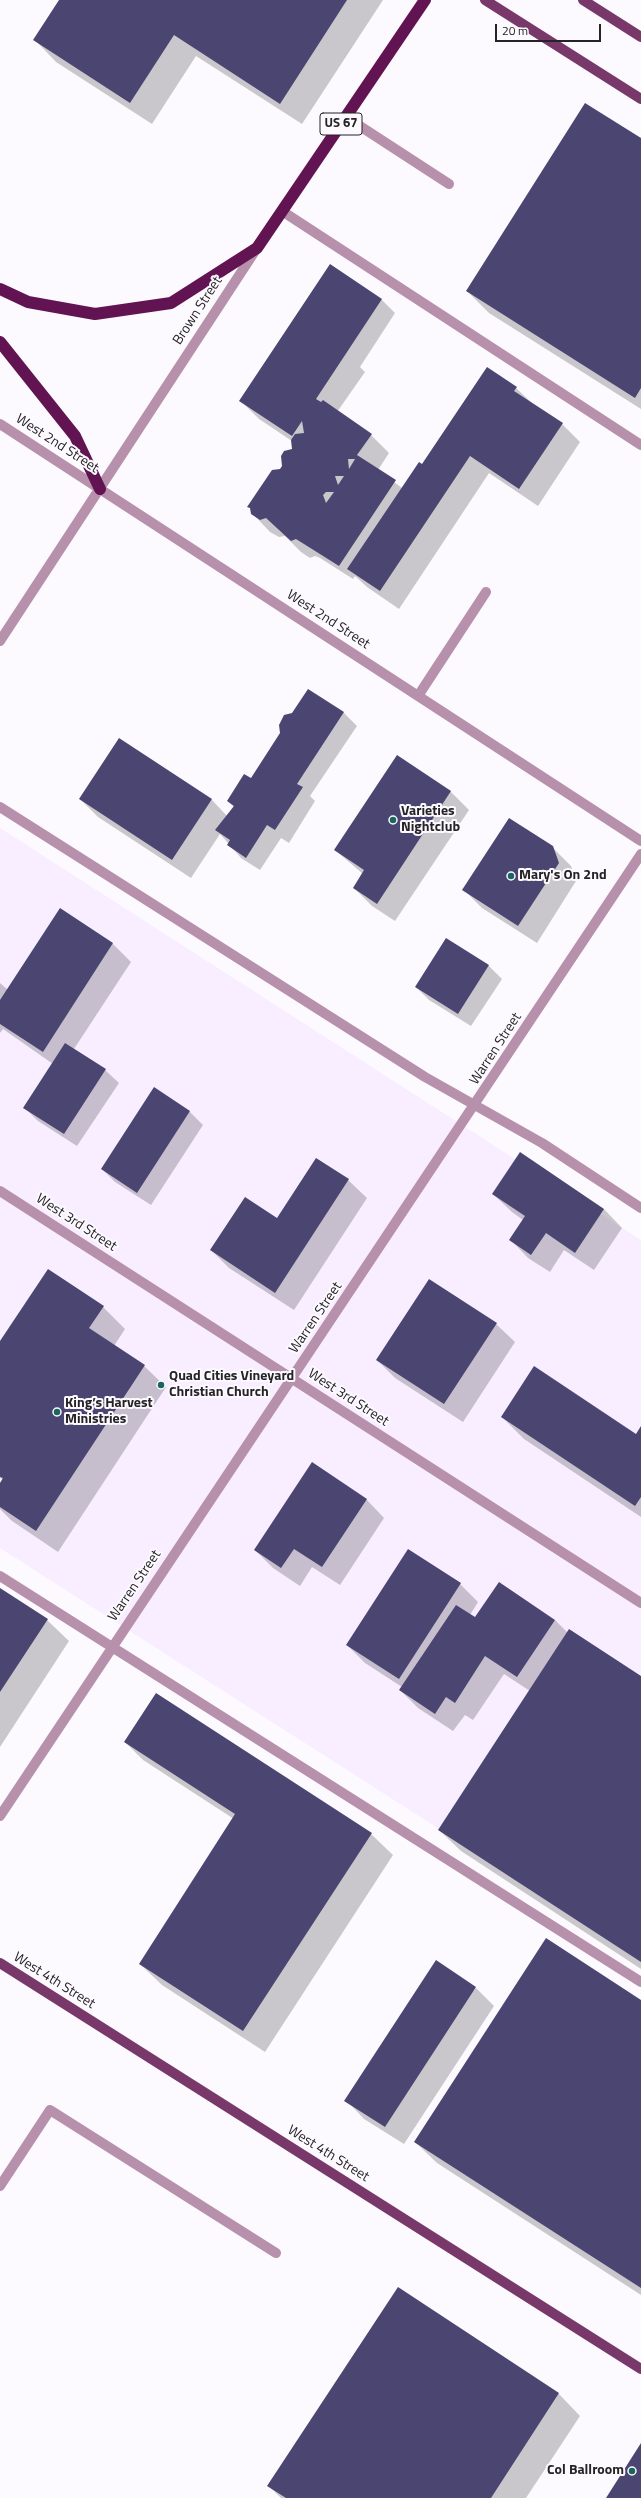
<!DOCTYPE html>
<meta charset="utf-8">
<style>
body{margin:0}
#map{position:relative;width:641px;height:2498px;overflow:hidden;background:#fcf9ff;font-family:"Titillium Web",sans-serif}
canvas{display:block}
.scale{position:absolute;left:495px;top:24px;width:106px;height:18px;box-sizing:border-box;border:2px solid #252326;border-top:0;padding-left:5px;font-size:12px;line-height:14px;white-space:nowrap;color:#252326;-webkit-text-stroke:3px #fcf9ff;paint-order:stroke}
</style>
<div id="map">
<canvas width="641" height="2498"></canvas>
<div class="scale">20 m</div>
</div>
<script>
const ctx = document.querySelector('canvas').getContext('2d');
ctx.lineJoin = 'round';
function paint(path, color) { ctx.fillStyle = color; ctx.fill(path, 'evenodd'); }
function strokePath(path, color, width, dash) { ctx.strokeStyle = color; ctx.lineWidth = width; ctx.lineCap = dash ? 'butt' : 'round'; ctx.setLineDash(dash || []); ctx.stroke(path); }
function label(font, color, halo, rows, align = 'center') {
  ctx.font = font + ' "Titillium Web",sans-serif'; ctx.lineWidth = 4; ctx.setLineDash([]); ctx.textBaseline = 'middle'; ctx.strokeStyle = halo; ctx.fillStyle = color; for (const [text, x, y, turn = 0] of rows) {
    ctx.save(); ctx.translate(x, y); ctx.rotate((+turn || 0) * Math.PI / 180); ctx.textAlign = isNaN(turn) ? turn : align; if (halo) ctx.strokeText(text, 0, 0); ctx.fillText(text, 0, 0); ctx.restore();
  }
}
paint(new Path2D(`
 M0 828 641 1240V1958L0 1548Z`), '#f8eeff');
paint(new Path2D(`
 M61 0H383L302 124 196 56 152 124 56 62 35 40Z
 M641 139V409L489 313 467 291Z
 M330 266 382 300 395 313 360 367 365 372 337 412 371 435 389 453 378 470 402 488 422 465 516 388 533 404 562 424 580 442 538 506 489 473 399 609 367 587 355 576 353 579 320 558 315 556 310 558 301 552 285 536 279 537 270 532 252 513 293 450 292 441 259 419 241 401Z
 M309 690 344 713 357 726 310 796 315 801 289 843 281 838 260 870 241 858 220 834 191 878 98 817 80 799 119 739 212 800 227 816 234 807 228 801 251 780Z
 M397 756 451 792 469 810 395 921 372 906 354 888 363 874 335 850Z
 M552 847 571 866 576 881 537 943 482 908 464 890Z
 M60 909 113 944 131 962 74 1049 105 1070 119 1083 77 1146 38 1121 24 1107 53 1064 3 1029 0 1033V983L8 990Z
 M446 939 489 966 502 979 471 1026 429 1000 416 987Z
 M154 1089 190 1112 203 1125 151 1205 115 1182 102 1169Z
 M520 1154 604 1209 622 1228 594 1270 564 1250 550 1272 528 1258 510 1239 523 1220 512 1212 493 1194Z
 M317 1159 348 1180 367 1198 294 1310 229 1268 211 1250 278 1220Z
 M48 1270 103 1307 125 1329 114 1346 144 1366 166 1387 58 1552 12 1521 0 1509V1485L3 1480 0 1477V1343Z
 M496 1324 515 1342 463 1422 395 1378 377 1360Z
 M502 1417 636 1435 641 1428V1517L524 1439Z
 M366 1499 384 1518 340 1585 312 1567 300 1586 273 1568 255 1550Z
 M460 1584 478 1602 470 1615 476 1619 555 1620 568 1633 641 1677V1969L461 1851 439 1830 530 1691 504 1674 473 1720 465 1715 453 1731 418 1708 400 1690 402 1687 365 1663 347 1645Z
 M0 1589 47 1620 69 1641 0 1747Z
 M125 1742 371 1834 393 1855 265 2052 162 1985 140 1964 234 1819 143 1760Z
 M476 1988 494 2006 404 2144 364 2119 346 2100Z
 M641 2001V2295L437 2163 415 2142Z
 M398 2289 559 2394 580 2416 526 2498H281L269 2486Z`), '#0003');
paint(new Path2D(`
 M59 0H347L280 104 174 35 130 103 33 40Z
 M585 103 641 138V388L635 398 466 291Z
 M330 264 382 299 316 399 321 402 323 400 372 434 357 455 396 480 339 566 296 539 291 541 266 518 260 520 251 514 250 508 247 507 272 470 280 469 282 466 281 456 284 451 292 449 291 440 295 434 304 433 302 421 292 436 239 401ZM348 459H355L349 469ZM335 476H344L338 485ZM326 492H334L326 503 323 495Z
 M487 367 517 387 514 391 563 423 519 489 470 456 380 591 347 569 419 462 422 464Z
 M308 689 344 712 297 784 303 787 275 830 267 825 246 858 227 845 230 840 215 830 234 806 227 801 244 774 251 778 280 733 279 725 284 715 292 713Z
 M119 738 212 799 172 860 79 799Z
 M397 755 451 791 377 904 353 888 364 870 334 850Z
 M509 818 553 846 559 863 518 926 462 890Z
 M60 908 113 943 43 1052 0 1024V1000Z
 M446 938 489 965 458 1014 415 987Z
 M65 1043 106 1069 64 1134 23 1108Z
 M154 1087 190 1111 137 1193 101 1169Z
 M520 1152 604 1209 575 1253 546 1233 531 1255 509 1240 525 1216 492 1194Z
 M316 1158 349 1179 275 1293 210 1250 245 1197 277 1218Z
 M48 1269 104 1306 89 1328 145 1365 36 1531 0 1507V1483L3 1478 0 1477V1341Z
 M429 1279 497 1323 444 1404 376 1360Z
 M534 1366 636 1434 641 1426V1497L635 1506 501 1417Z
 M312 1462 367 1499 322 1567 294 1549 281 1568 254 1550Z
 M408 1549 461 1583 399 1679 346 1645Z
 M499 1582 555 1620 517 1677 485 1656 455 1703 446 1697 435 1714 399 1690 456 1605 475 1617Z
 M0 1588 48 1619 0 1692Z
 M569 1629 641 1676V1962L438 1830Z
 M156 1693 372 1833 243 2031 139 1964 235 1814 124 1742Z
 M546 1938 641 2000V2288L414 2142Z
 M436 1960 476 1987 385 2127 344 2101Z
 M398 2287 559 2393 491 2498H286L267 2486Z
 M641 2443V2498H606Z`), '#4a4671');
strokePath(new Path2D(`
 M346 117 449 184
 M282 211 641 445
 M0 424 641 841
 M0 641 257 248
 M418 696 486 592
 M0 807 425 1077 542 1143 641 1208
 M0 1191 641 1603
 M0 1576 641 1982
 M0 1816 641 854
 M0 2186 50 2110 276 2253`), '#b791ac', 10);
strokePath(new Path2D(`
 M485 0 641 99
 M583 0 641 37
 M0 1963 641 2369`), '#79386a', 10);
strokePath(new Path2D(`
 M0 289 28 302 95 314 171 303 257 248 425 0
 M0 342 75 436 100 489`), '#611352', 12);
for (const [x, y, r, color] of [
 [393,820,4,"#1a665f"],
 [511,876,4,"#1a665f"],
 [161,1385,4,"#1a665f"],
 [57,1412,4,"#1a665f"],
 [632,2471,4,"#1a665f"]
]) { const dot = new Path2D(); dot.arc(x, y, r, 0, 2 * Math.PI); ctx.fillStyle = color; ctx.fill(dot); strokePath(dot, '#fcf9ff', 1.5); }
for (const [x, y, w] of [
 [341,124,42]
]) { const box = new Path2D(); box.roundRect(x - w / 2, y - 11, w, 22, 3); ctx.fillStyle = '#fcf9ff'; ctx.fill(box); strokePath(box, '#252326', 1); }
label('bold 13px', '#252326', null, [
 ["US 67",341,124]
]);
label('14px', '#252326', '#fcf9ff', [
 ["Brown Street",198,311,-57],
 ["West 2nd Street",57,444,33],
 ["West 2nd Street",328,620,33],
 ["Warren Street",496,1049,-57],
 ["West 3rd Street",76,1223,33],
 ["Warren Street",316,1318,-56],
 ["West 3rd Street",348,1398,33],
 ["Warren Street",135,1586,-56],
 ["West 4th Street",54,1981,32],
 ["West 4th Street",328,2154,32]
]);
label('bold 14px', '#252326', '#fcf9ff', [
 ["Varieties",401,812],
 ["Nightclub",401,828],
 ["Mary's On 2nd",519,876],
 ["Quad Cities Vineyard",169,1377],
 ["Christian Church",169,1393],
 ["King’s Harvest",65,1404],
 ["Ministries",65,1420],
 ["Col Ballroom",624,2471,"right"]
], 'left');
</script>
